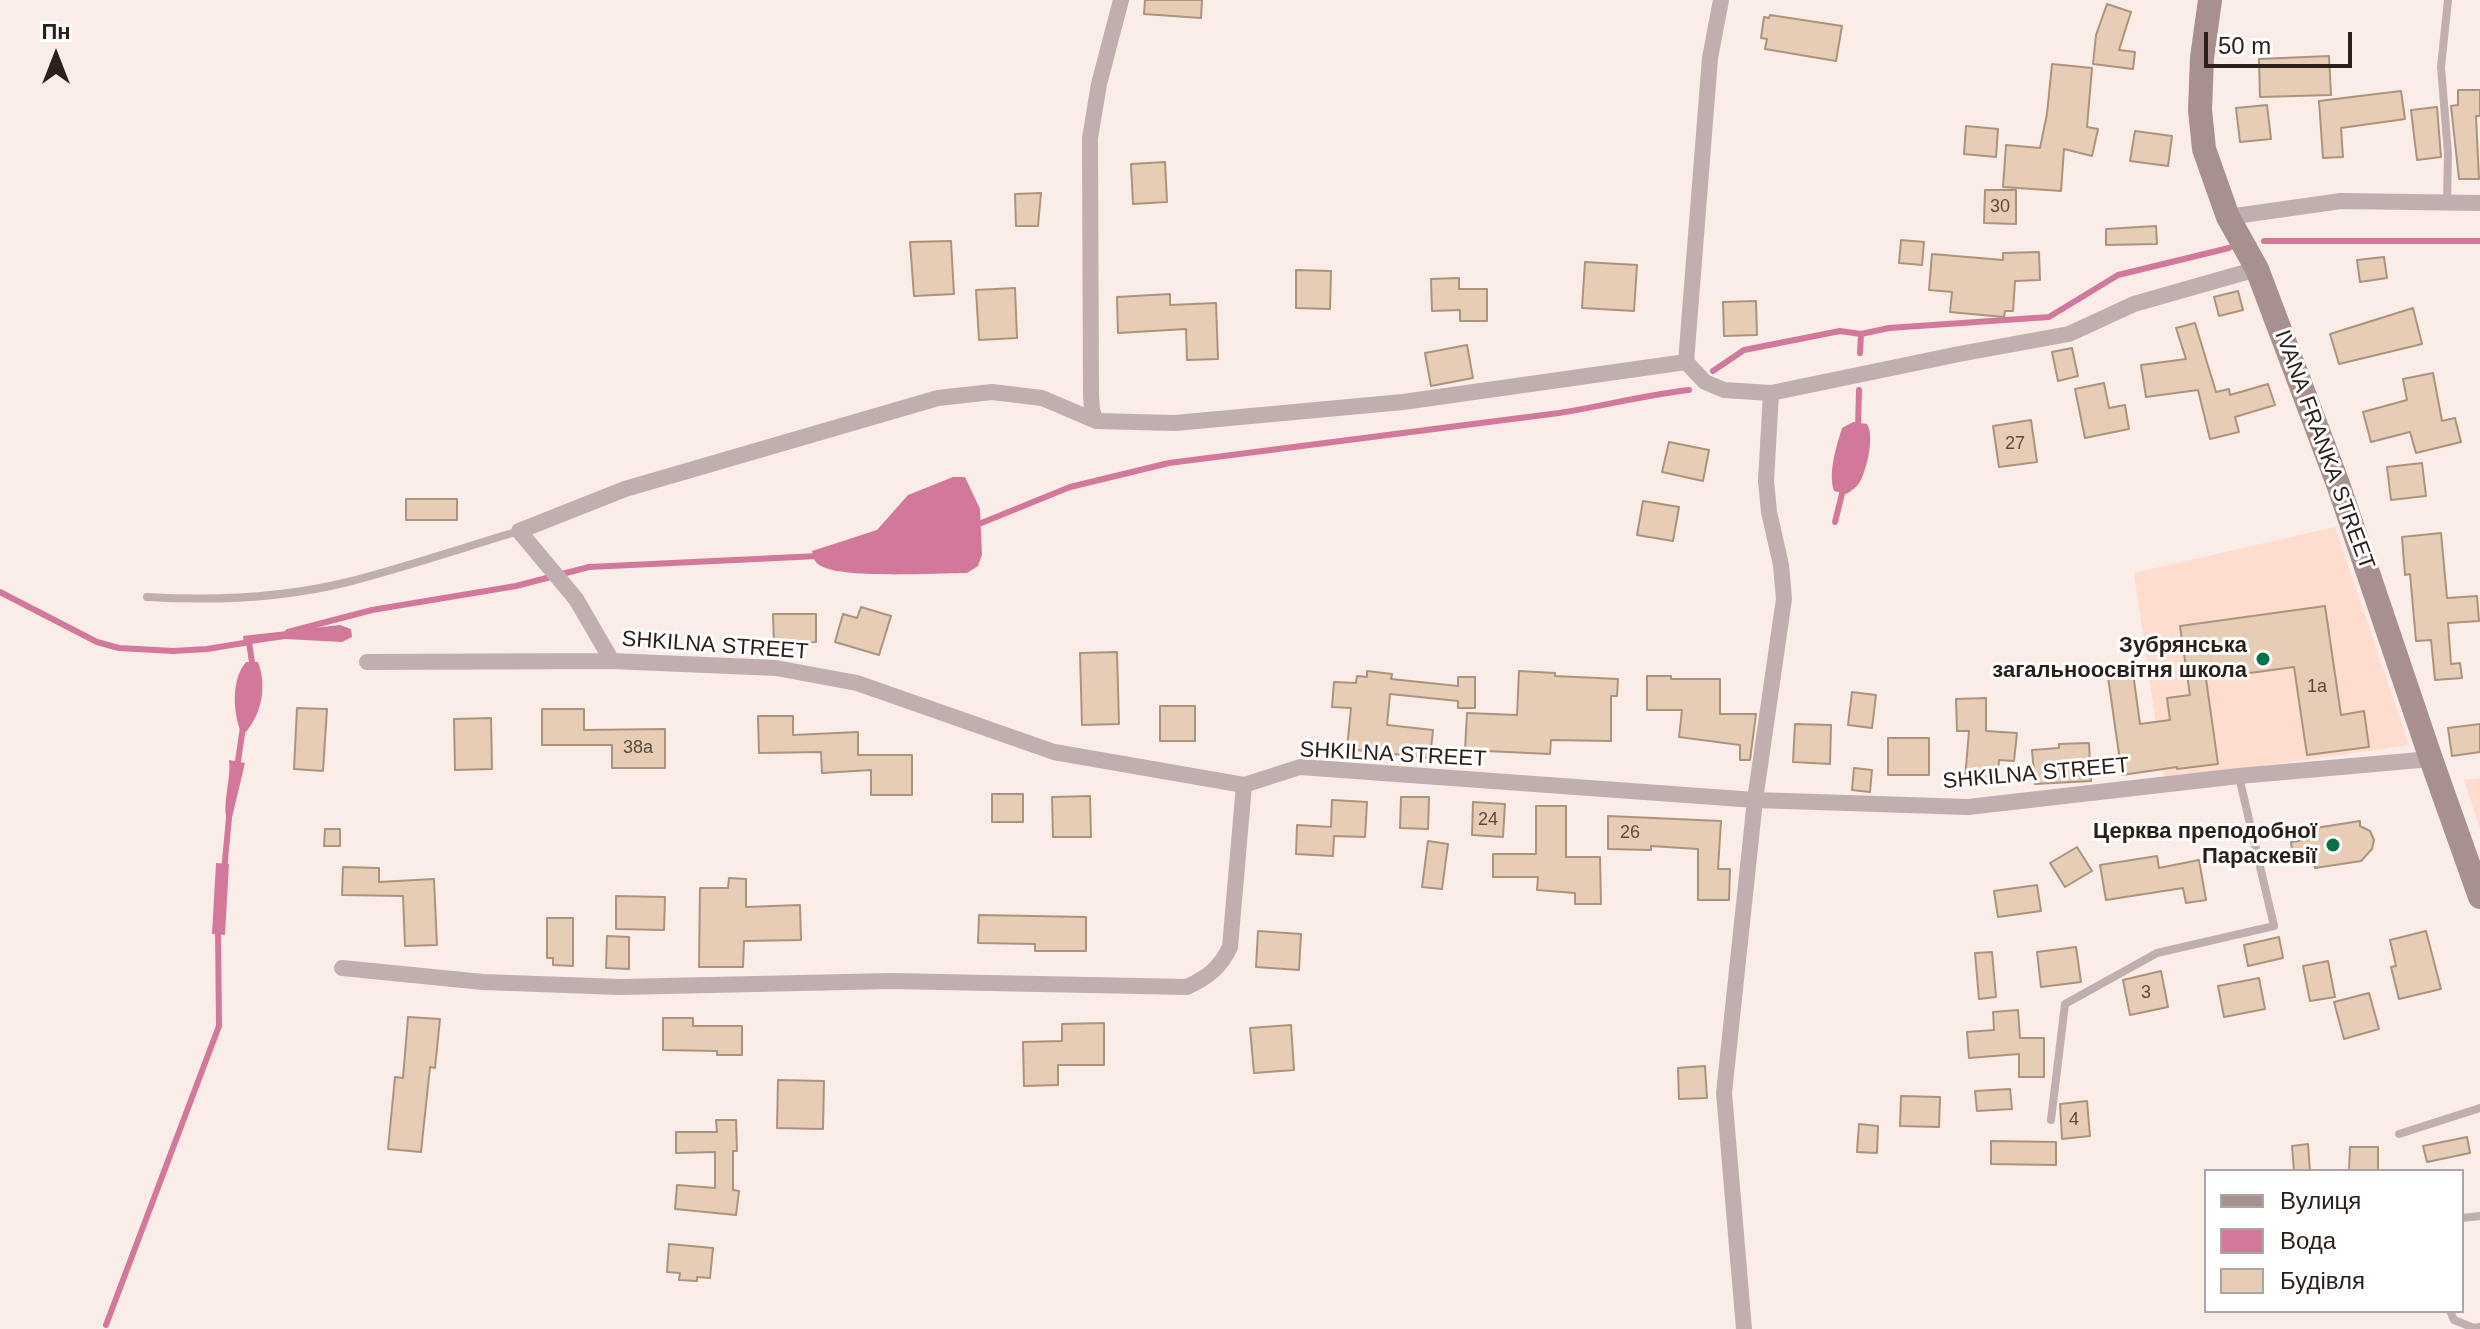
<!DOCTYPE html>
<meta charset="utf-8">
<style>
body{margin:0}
#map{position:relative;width:2480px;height:1329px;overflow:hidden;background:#faece6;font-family:Helvetica,sans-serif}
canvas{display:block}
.legend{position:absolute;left:2204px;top:1169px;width:260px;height:144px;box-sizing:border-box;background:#fff;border:2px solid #aba6a4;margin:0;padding:10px 14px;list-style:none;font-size:24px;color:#2d201b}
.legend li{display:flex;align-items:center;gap:16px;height:40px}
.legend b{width:40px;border:2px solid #aba6a4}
.north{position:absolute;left:16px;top:16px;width:80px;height:80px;-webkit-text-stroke:6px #fff;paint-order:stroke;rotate:0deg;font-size:22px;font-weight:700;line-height:32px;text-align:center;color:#2d201b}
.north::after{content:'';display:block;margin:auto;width:28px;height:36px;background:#2d201b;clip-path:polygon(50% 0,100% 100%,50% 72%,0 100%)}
.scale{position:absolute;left:2204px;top:32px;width:148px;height:36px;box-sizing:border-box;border:4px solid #2d201b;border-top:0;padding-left:10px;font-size:24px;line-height:28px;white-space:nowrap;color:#2d201b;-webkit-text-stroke:6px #fff;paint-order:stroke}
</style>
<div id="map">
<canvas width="2480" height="1329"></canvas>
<ul class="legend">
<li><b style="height:10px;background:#a8908f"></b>Вулиця</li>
<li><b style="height:22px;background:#d2799b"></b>Вода</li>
<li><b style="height:22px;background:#e7cdb5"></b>Будівля</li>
</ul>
<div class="north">Пн</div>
<div class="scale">50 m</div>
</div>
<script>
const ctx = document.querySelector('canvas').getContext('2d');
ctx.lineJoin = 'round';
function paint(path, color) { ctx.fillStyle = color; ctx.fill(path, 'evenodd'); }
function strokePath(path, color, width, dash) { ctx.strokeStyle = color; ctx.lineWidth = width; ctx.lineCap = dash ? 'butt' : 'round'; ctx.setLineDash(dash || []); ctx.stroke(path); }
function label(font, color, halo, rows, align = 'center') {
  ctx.font = font + ' Helvetica,sans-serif'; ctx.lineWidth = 6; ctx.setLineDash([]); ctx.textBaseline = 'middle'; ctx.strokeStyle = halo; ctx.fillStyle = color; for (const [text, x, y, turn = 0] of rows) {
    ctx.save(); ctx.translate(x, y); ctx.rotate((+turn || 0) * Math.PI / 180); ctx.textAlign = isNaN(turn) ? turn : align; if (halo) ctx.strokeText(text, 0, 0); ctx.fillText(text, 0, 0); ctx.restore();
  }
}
paint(new Path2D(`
 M2335 527 2409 745 2164 780 2134 573Z
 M2480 778V828L2464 780Z`), '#fedcce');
paint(new Path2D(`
 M1853 422 1867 424C1874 435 1868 463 1863 475 1860 484 1854 490 1846 494L1834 491C1828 472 1836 448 1842 428Z
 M953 477H965L980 509 982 555 978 566 967 573C937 573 844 579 821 566 815 563 813 558 812 551L877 530 908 495Z
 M340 625 351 629 352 637 342 642 285 639 244 645 243 636Z
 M246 662H258C267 686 262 713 246 732H241C233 713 231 679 246 662Z
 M229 760 245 763 230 826C219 812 232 779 229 760Z
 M216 863 229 864 225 935 212 934Z`), '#d2799b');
strokePath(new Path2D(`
 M2264 241H2480
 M1860 353 1861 334
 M1713 371 1744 350 1840 331 1861 334 1889 328 2049 317 2118 275 2229 248
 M1858 429 1859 390
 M1835 522 1844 486
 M974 526 1070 487 1169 463 1559 413C1603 406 1645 395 1689 390
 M0 592 97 642 119 648 173 651 207 649 250 642
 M288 632 372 610 516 586 589 567 818 556
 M249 642 253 669
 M237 768 243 727
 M224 871 229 818
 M106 1325 219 1026 218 930`), '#d2799b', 6);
const building = new Path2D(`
 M1145 0H1202L1201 18 1144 14Z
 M2107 4 2131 12 2119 50 2135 52 2133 69 2093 64 2096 35Z
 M1770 15 1842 26 1836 61 1765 49 1767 39 1761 38 1764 17 1769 18Z
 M2329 56 2331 95 2260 97 2259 59Z
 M2052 64 2092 68 2087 127 2098 129 2092 156 2064 149 2061 191 2003 187 2006 145 2040 148 2047 114Z
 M2458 90H2480V116H2476L2479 179H2459L2451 106 2458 105Z
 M2401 91 2405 119 2341 128 2343 157 2323 158 2319 101Z
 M2267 105 2271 139 2240 142 2236 108Z
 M2437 107 2441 157 2417 160 2411 110Z
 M1966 126 1998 129 1996 157 1964 154Z
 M2135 131 2172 136 2168 166 2130 161Z
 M1165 162 1167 202 1133 204 1131 164Z
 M1985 190H2016V224L1984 223Z
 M1041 193 1038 226H1016L1015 194Z
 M2156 226 2157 244 2106 245V229Z
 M1901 240 1924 242 1922 265 1899 263Z
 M951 241 954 294 914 296 910 242Z
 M2039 252 2040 280 2015 281 2013 311H2005L2004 317 1950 312 1952 292 1929 290 1932 254 2003 260V253Z
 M2384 257 2387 278 2360 282 2357 260Z
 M1585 262 1637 265 1634 311 1582 308Z
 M1296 270 1331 271 1330 309 1296 308Z
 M1459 278V289H1487V321H1460V310L1432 311 1431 279Z
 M1015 288 1017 338 979 340 976 290Z
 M2238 291 2243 310 2219 316 2214 297Z
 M1170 294V305L1216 303 1218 359 1187 360 1186 329 1118 333 1117 297Z
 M1756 301 1757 335 1724 336 1723 302Z
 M2413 308 2422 344 2339 364 2330 334Z
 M2195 323 2216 392 2229 389 2230 395 2268 384 2275 405 2235 417 2239 432 2210 439 2198 390 2146 397 2141 365 2186 359 2176 328Z
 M1467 345 1473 378 1431 386 1425 353Z
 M2072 348 2078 376 2058 381 2052 352Z
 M2433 373 2442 421 2455 418 2461 442 2416 453 2410 432 2371 442 2363 412 2407 400 2403 379Z
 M2104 383 2109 408 2125 405 2129 429 2085 438 2075 389Z
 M2031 420 2037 462 1999 467 1993 426Z
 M1669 442 1709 450 1703 481 1662 472Z
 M2422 463 2426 496 2391 500 2387 467Z
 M406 499H457V520H406Z
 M1643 501 1679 507 1673 541 1637 535Z
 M2441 533 2447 598 2477 596 2479 621 2448 623 2451 664 2460 663 2462 678 2435 680 2431 640 2416 641 2410 574 2405 575 2402 537Z
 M2325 606 2341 715 2364 711 2369 747 2307 755 2294 667 2206 679 2218 764 2177 769V767L2122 775 2108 677 2133 673 2140 724 2170 720 2167 698 2190 695 2180 626Z
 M861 607 891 616 879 655 835 642 843 614 857 618Z
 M773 614H816V642L774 643Z
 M1117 652 1119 724 1082 725 1080 653Z
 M1367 671 1392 674 1391 679 1458 686V677H1475V708H1458V701L1390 694 1387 725 1433 730 1430 758 1347 749 1351 708 1332 707 1334 682 1356 683 1357 676 1367 677Z
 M1519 671 1555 673V676L1618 679 1617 696H1611V741L1551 740 1550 754 1465 750 1467 713 1517 715Z
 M1647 676H1671V679H1720V714H1756L1750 760H1740V745L1679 737 1682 710H1647Z
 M1852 692 1876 695 1872 728 1848 725Z
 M1986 698V731L2017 733 2014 761 1999 760 1997 782 1965 779 1969 731H1957L1956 699Z
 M1160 706H1195V741H1160Z
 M297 708 327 709 323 771 294 769Z
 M542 709H584V730L665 729V768H612V745H542Z
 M758 716H793V735L858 732V755H912V795H871V770L822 773 821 752 759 753Z
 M491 718 492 769 455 770 454 719Z
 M1795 724 1831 725 1830 764 1793 762Z
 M2480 724V752L2452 756 2448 728Z
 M1888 738H1929V775H1888Z
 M2089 743 2091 781 2035 784 2032 750 2059 748V744Z
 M1854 768 1872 770 1870 792 1852 790Z
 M992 794H1023V822H992Z
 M1090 796 1091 837H1053L1052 797Z
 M1401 797H1429L1428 829 1400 828Z
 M1332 800 1367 802 1365 837 1334 836 1333 856 1296 854 1297 825 1331 827Z
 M1473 802 1505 804 1503 837 1472 835Z
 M1536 806H1566V857H1600L1601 904H1575V893L1537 890 1538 877H1493V854H1536Z
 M1608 816 1721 821 1718 869H1730L1729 900H1698V849L1651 846V850L1608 849Z
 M2360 821V826L2370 831 2374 840 2372 849 2361 861 2315 868 2314 862 2294 865 2291 842 2310 839 2309 829Z
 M325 829H340V846H324Z
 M1428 841 1448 844 1442 889 1422 887Z
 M2077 847 2092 871 2065 887 2050 863Z
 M2157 856 2159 868 2199 860 2206 900 2186 903 2183 888 2106 900 2100 865Z
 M343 867 379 868V882L434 879 437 945 405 946 403 896 342 895Z
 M729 878 746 879V907L800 905 801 940 744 941 743 967H699L700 888H728Z
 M2037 885 2041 911 1998 917 1994 891Z
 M616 896 665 897 664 930 616 929Z
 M979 915 1086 917V951H1035V944L978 943Z
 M547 918H573V966L553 965V958H547Z
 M1258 931 1301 934 1299 970 1256 967Z
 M2426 931 2441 989 2399 999 2391 967 2396 966 2390 940Z
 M607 936 629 937V969L606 968Z
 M2279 937 2283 958 2248 966 2244 945Z
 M2076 947 2081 982 2041 987 2037 952Z
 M1992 952 1996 997 1979 999 1975 953Z
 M2328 961 2335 997 2310 1001 2303 966Z
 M2161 971 2168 1007 2130 1015 2123 980Z
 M2259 978 2265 1009 2224 1017 2218 986Z
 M2369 993 2379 1029 2344 1039 2334 1002Z
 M2018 1010 2020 1038H2044V1077H2019V1054L1969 1058 1967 1032 1994 1030 1993 1012Z
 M408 1017 440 1019 435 1068 430 1067 421 1152 388 1149 395 1077 403 1078Z
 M663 1018H693V1026H742V1055H717V1051L663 1050Z
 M1104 1023V1065H1058V1085L1024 1086 1023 1042 1062 1041V1024Z
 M1291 1025 1294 1070 1254 1073 1250 1028Z
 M1705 1066 1707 1098 1679 1099 1678 1068Z
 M778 1080 824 1081 823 1129 777 1128Z
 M2010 1089 2012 1109 1977 1111 1975 1091Z
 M1901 1096 1940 1097 1939 1127 1900 1126Z
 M2087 1101 2090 1136 2062 1139 2060 1104Z
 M716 1120H736L737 1151H733V1190L739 1191 736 1215 675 1209 677 1185 715 1188V1152L676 1153V1132H717Z
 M1859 1124 1878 1126 1877 1153 1857 1152Z
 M2467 1137 2470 1153 2427 1162 2423 1146Z
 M1991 1141 2056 1142V1165L1991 1164Z
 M2308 1144 2310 1171H2294L2292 1146Z
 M2350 1147H2378V1171H2349Z
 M669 1244 713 1248 710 1278 697 1277V1281L679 1280 680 1273 667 1272Z`);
paint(building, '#e7cdb5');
strokePath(building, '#ac947c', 2);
strokePath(new Path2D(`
 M2447 202 2448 153 2441 67 2448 0
 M147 597C213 601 283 598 348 582 406 567 462 548 519 531
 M2051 1120 2065 1004 2157 953 2274 926 2239 777
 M2399 1134 2480 1108
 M2462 1218 2480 1216
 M2450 1311 2454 1320 2474 1328 2480 1327`), '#c0afae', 8);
strokePath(new Path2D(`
 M2228 217 2341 201 2480 203
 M1686 362 1710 58 1721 0
 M1096 421 1092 410 1091 395 1090 138 1099 84 1121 0
 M612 661 576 599 519 531 625 489 938 398 992 392 1042 398 1096 421 1175 423 1403 402 1686 362 1705 382 1724 390 1771 393 1959 354 2069 334 2134 304 2257 269
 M367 662 612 661 776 668 857 683 1054 752 1244 785 1300 767 1755 800 1968 807 2239 776 2431 759
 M342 968 483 982 620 987 891 981 1187 987C1208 977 1220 968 1230 947L1244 785
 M1744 1329 1724 1093 1755 800 1784 599 1781 565 1769 512 1766 481 1771 393`), '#c0afae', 16);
strokePath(new Path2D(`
 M2210 0 2202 58 2200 110 2204 149 2228 217 2257 269 2338 484 2431 759 2480 897`), '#a8908f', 24);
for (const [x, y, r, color] of [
 [2263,659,8,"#067148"],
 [2333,845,8,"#067148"]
]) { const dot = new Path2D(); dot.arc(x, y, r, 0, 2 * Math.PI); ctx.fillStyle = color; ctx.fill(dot); strokePath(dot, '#fff', 3); }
label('18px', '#5c4b42', null, [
 ["30",2000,207],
 ["27",2015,444],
 ["1а",2317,687],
 ["38а",638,748],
 ["24",1488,820],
 ["26",1630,833],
 ["3",2146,993],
 ["4",2074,1120]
]);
label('22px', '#2d201b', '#fff', [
 ["IVANA FRANKA STREET",2324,450,70],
 ["SHKILNA STREET",715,646,4],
 ["SHKILNA STREET",1393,755,3],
 ["SHKILNA STREET",2036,774,-5]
]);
label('bold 22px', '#2d201b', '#fff', [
 ["Зубрянська",2247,646],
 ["загальноосвітня школа",2247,671],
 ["Церква преподобної",2317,832],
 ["Параскевії",2317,857]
], 'right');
</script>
